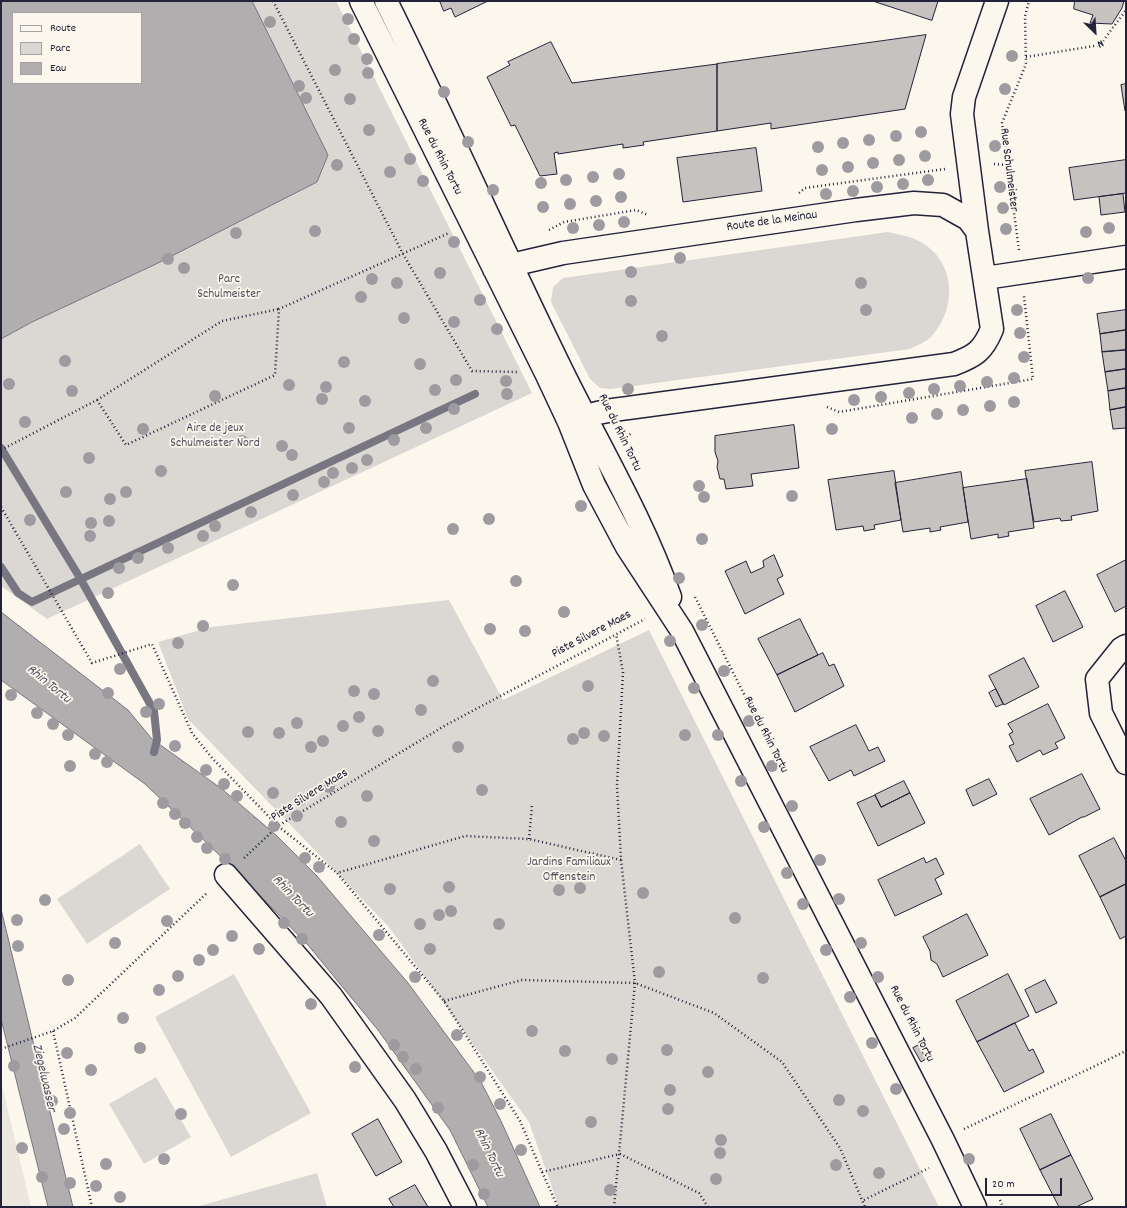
<!DOCTYPE html>
<style>
body{margin:0}
#map{position:relative;width:1127px;height:1208px;overflow:hidden;background:#fbf7ec;font-family:Dekko,sans-serif}
canvas{display:block}
.frame{position:absolute;inset:0;border:2px solid #22223b;pointer-events:none}
.legend{position:absolute;left:12px;top:12px;width:130px;height:72px;box-sizing:border-box;background:#fbf7ec;border:1px solid #a4a2a5;margin:0;padding:5px 7px;list-style:none;font-size:12px;color:#22223b}
.legend li{display:flex;align-items:center;gap:8px;height:20px}
.legend b{width:20px;border:1px solid #a4a2a5}
.north{position:absolute;left:1075px;top:12px;width:40px;height:40px;-webkit-text-stroke:3px #fbf7ec;paint-order:stroke;rotate:155deg;font-size:11px;font-weight:700;line-height:16px;text-align:center;color:#22223b}
.north::after{content:'';display:block;margin:auto;width:14px;height:18px;background:#22223b;clip-path:polygon(50% 0,100% 100%,50% 72%,0 100%)}
.scale{position:absolute;left:985px;top:1178px;width:77px;height:18px;box-sizing:border-box;border:2px solid #22223b;border-top:0;padding-left:5px;font-size:12px;line-height:14px;white-space:nowrap;color:#22223b;-webkit-text-stroke:3px #fbf7ec;paint-order:stroke}
</style>
<div id="map">
<canvas width="1127" height="1208"></canvas>
<div class="frame"></div>
<ul class="legend">
<li><b style="height:5px;background:#fbf7ec"></b>Route</li>
<li><b style="height:11px;background:#dbd8d3"></b>Parc</li>
<li><b style="height:11px;background:#b1aeb0"></b>Eau</li>
</ul>
<div class="north">N</div>
<div class="scale">20 m</div>
</div>
<script>
const ctx = document.querySelector('canvas').getContext('2d');
ctx.lineJoin = 'round';
function paint(path, color) { ctx.fillStyle = color; ctx.fill(path, 'evenodd'); }
function strokePath(path, color, width, dash) { ctx.strokeStyle = color; ctx.lineWidth = width; ctx.lineCap = dash ? 'butt' : 'round'; ctx.setLineDash(dash || []); ctx.stroke(path); }
function label(font, color, halo, rows, align = 'center') {
  ctx.font = font + ' Dekko,sans-serif'; ctx.lineWidth = 3.5; ctx.setLineDash([]); ctx.textBaseline = 'middle'; ctx.strokeStyle = halo; ctx.fillStyle = color; for (const [text, x, y, turn = 0] of rows) {
    ctx.save(); ctx.translate(x, y); ctx.rotate((+turn || 0) * Math.PI / 180); ctx.textAlign = isNaN(turn) ? turn : align; if (halo) ctx.strokeText(text, 0, 0); ctx.fillText(text, 0, 0); ctx.restore();
  }
}
paint(new Path2D(`
 M1 1081 31 1207H1Z`), '#ebe7df');
paint(new Path2D(`
 M1 1H336L532 393 47 619 1 586ZM13 13H141V83H13Z
 M888 232C896 234 904 235 912 238 955 254 960 306 931 337 926 342 916 346 910 349L611 389 600 388 590 379 551 302 553 287 563 278Z
 M449 600 503 700 649 630 939 1207H559L529 1122 389 927 188 719 158 642 211 627Z
 M140 844 170 889 87 944 57 899Z
 M234 974 311 1113 231 1157 155 1017Z
 M156 1077 191 1137 144 1164 109 1104Z
 M317 1173 327 1207H196Z`), '#dbd8d3');
const water = new Path2D(`
 M1 1H252L328 155 317 182 156 264 32 322 1 339ZM13 13H141V83H13Z
 M1 612 128 710 152 739 222 789 276 835 317 876 408 983 481 1082 501 1121 540 1207H488L450 1130 378 1030 308 945 233 868 145 784 1 680Z
 M1 909 73 1207H48L1 1019Z`);
paint(water, '#b1aeb0');
strokePath(water, '#787681', 1);
strokePath(new Path2D(`
 M1 448 80 578 154 711 157 740 154 752
 M1 567 18 593 32 602 475 394`), '#787681', 8);
const building = new Path2D(`
 M440 1H488L455 17 451 8 444 11Z
 M873 1H938L932 20Z
 M1075 1H1124L1122 8 1112 24 1090 23 1093 15 1074 9Z
 M926 35 905 109 771 129V123L717 131V64Z
 M551 42 572 83 717 64V131L643 142 644 145 623 148V144L558 154V152L554 153 557 174 540 176 515 125 511 126 487 77 510 65 508 62Z
 M1126 84V111H1125L1121 85Z
 M756 148 762 191 683 202 677 158Z
 M1126 160V193L1074 200 1069 168Z
 M1123 194 1125 212 1101 215 1099 197Z
 M1126 310V330L1100 334 1097 314Z
 M1126 330V350L1102 352 1100 334Z
 M1126 350V369L1105 372 1102 352Z
 M1126 369V388L1108 391 1105 372Z
 M1126 388V407L1110 410 1108 391Z
 M1126 407V428L1113 429 1110 410Z
 M794 425 799 468 751 474 753 486 726 489 724 479H720L717 467 718 461 715 452V436Z
 M1092 462 1098 511 1071 516 1072 520 1061 521 1060 518 1034 522 1025 471Z
 M894 471 901 520 874 525 875 529 864 531 863 526 836 530 828 480Z
 M961 472 968 522 940 527 941 530 930 532V528L903 532 895 483Z
 M1027 479 1034 528 1008 532 1009 536 998 538V534L971 539 963 488Z
 M774 555 783 576 777 579 784 594 745 614 725 571 746 561 751 573 764 567 763 561Z
 M1126 560V606L1115 612 1097 575Z
 M1065 591 1083 627 1053 642 1036 606Z
 M800 619 818 655 777 675 758 639Z
 M823 653 829 666 834 664 844 686 795 712 777 675Z
 M1024 658 1039 687 1004 705 989 676Z
 M996 689 1003 704 996 707 989 693Z
 M1048 704 1065 738 1055 743 1058 748 1043 755 1040 750 1017 762 1009 746 1014 744 1009 734 1013 732 1008 724Z
 M856 725 869 751 878 747 885 761 854 776 851 770 829 781 810 747Z
 M1082 774 1100 809 1084 817H1082L1049 835 1030 799Z
 M989 779 997 794 973 806 966 790Z
 M904 781 910 793 881 807 875 795Z
 M910 793 925 823 878 846 857 803 875 795 881 807Z
 M1114 838 1126 861V884L1100 897 1079 856Z
 M924 858 926 863 936 858 944 874 935 879 942 894 895 916 878 880Z
 M1126 884V936L1120 939 1100 897Z
 M967 914 988 955 943 977 937 964 931 960 930 951 923 937Z
 M1008 974 1029 1016 977 1042 956 1001Z
 M1045 980 1057 1003 1036 1013 1025 990Z
 M1015 1023 1029 1051 1033 1049 1044 1072 1004 1092 977 1042Z
 M919 1045 926 1059 921 1062 913 1048Z
 M1051 1114 1071 1155 1040 1170 1020 1129Z
 M378 1119 402 1162 376 1176 352 1134Z
 M1071 1155 1093 1199 1076 1207H1059L1040 1170Z
 M415 1185 428 1207H394L389 1199Z`);
paint(building, '#c6c2c0');
strokePath(building, '#22223b', 1);
const minor = new Path2D(`
 M361 1 547 375 569 422 594 485 627 547 682 631 943 1140 975 1207
 M386 1C446 122 501 246 560 367 597 443 642 517 670 597
 M977 231 962 114 964 97 997 1
 M494 269 563 253 856 210 914 203 943 205 968 219 977 231 992 329C983 351 975 356 954 364L628 408C607 410 589 414 569 422
 M985 278 1126 257
 M1126 646 1121 649 1097 679 1101 713 1126 763
 M226 875 331 996 405 1100 436 1151 465 1207`);
strokePath(minor, '#22223b', 25);
strokePath(new Path2D(`
 M273 1 403 254 472 371 518 372
 M1026 57 1100 45 1126 10
 M994 164 1007 165
 M799 193 805 188 945 169
 M549 230 564 222 636 210 648 215
 M1019 250 1002 123 1026 64 1025 16 1029 1
 M97 400 222 321 279 309
 M827 407 839 412 1033 379 1024 296
 M623 439 632 433
 M1 450 97 400 126 445 275 375 279 309 449 233
 M1 507 92 663 152 644 192 733 212 758 278 826 337 873
 M695 597 755 716
 M529 839 532 805
 M244 858 278 826 446 725 645 619
 M621 860 529 839 465 836 337 873 444 1001 520 1121 542 1172 620 1154 699 1193 708 1207
 M444 1001 522 980 635 983 714 1013 782 1062 840 1148 865 1207
 M53 1031 92 1207
 M1 1049 53 1031 75 1018 208 892
 M964 1129 1126 1051
 M542 1172 558 1207
 M864 1200 929 1168
 M1000 1200 1003 1207
 M614 1207 635 983 621 860 617 785 623 672 616 634`), '#22223b', 2.5, [1, 3]);
strokePath(minor, '#fbf7ec', 22);
ctx.fillStyle = '#9d9ba0';
for (const [x, y] of [
 [348,19],
 [270,22],
 [354,39],
 [1012,56],
 [367,59],
 [335,70],
 [368,73],
 [299,86],
 [1005,89],
 [444,92],
 [306,98],
 [350,99],
 [369,130],
 [921,132],
 [896,136],
 [869,140],
 [468,142],
 [843,143],
 [995,146],
 [818,147],
 [925,156],
 [410,159],
 [899,160],
 [873,163],
 [337,165],
 [848,167],
 [822,170],
 [390,172],
 [619,174],
 [593,177],
 [566,180],
 [928,180],
 [423,181],
 [541,183],
 [903,184],
 [877,187],
 [1000,187],
 [493,190],
 [853,191],
 [826,194],
 [621,197],
 [596,201],
 [570,204],
 [543,207],
 [1003,208],
 [624,222],
 [599,225],
 [573,228],
 [1109,228],
 [1006,229],
 [315,231],
 [1086,232],
 [236,233],
 [454,242],
 [680,258],
 [168,259],
 [184,268],
 [631,272],
 [440,273],
 [1088,278],
 [372,279],
 [397,283],
 [861,283],
 [361,297],
 [480,300],
 [631,301],
 [866,310],
 [1017,310],
 [404,318],
 [454,322],
 [497,329],
 [1020,333],
 [662,336],
 [1024,357],
 [65,361],
 [344,362],
 [420,364],
 [1014,378],
 [456,380],
 [506,381],
 [987,382],
 [9,384],
 [289,385],
 [960,386],
 [326,387],
 [628,389],
 [934,389],
 [435,390],
 [72,391],
 [909,393],
 [507,394],
 [215,396],
 [881,397],
 [322,399],
 [854,400],
 [365,401],
 [1014,402],
 [990,406],
 [454,409],
 [963,410],
 [937,414],
 [912,418],
 [25,422],
 [349,428],
 [426,428],
 [143,429],
 [832,429],
 [394,440],
 [242,441],
 [282,446],
 [292,455],
 [89,458],
 [367,460],
 [352,468],
 [161,471],
 [333,473],
 [324,482],
 [699,486],
 [66,492],
 [126,492],
 [293,495],
 [792,496],
 [704,497],
 [110,499],
 [581,506],
 [251,512],
 [489,519],
 [30,520],
 [109,521],
 [91,523],
 [215,526],
 [453,529],
 [90,536],
 [203,536],
 [702,539],
 [168,548],
 [138,558],
 [119,568],
 [679,578],
 [516,581],
 [233,585],
 [108,593],
 [564,612],
 [702,625],
 [203,626],
 [490,629],
 [525,631],
 [670,641],
 [178,643],
 [120,669],
 [724,671],
 [433,681],
 [588,686],
 [694,688],
 [354,691],
 [108,693],
 [374,694],
 [11,695],
 [159,704],
 [421,710],
 [146,712],
 [37,713],
 [359,717],
 [749,721],
 [297,723],
 [53,724],
 [343,726],
 [378,731],
 [248,732],
 [279,733],
 [584,733],
 [68,735],
 [685,735],
 [718,735],
 [604,736],
 [573,739],
 [323,741],
 [175,746],
 [311,747],
 [458,747],
 [95,754],
 [107,762],
 [70,766],
 [772,766],
 [206,770],
 [741,781],
 [224,784],
 [329,787],
 [482,790],
 [273,793],
 [237,796],
 [367,796],
 [300,800],
 [163,803],
 [792,806],
 [175,814],
 [297,816],
 [341,822],
 [185,823],
 [274,826],
 [764,827],
 [197,837],
 [374,841],
 [207,848],
 [305,858],
 [225,859],
 [820,860],
 [319,867],
 [787,873],
 [449,887],
 [580,888],
 [390,889],
 [559,890],
 [643,893],
 [839,899],
 [45,900],
 [803,904],
 [451,911],
 [439,915],
 [735,918],
 [17,920],
 [167,921],
 [284,923],
 [420,924],
 [499,924],
 [379,935],
 [232,936],
 [302,939],
 [115,943],
 [861,943],
 [18,946],
 [259,949],
 [430,949],
 [213,950],
 [826,950],
 [199,960],
 [659,972],
 [178,976],
 [415,977],
 [878,977],
 [763,978],
 [68,980],
 [159,990],
 [850,997],
 [311,1004],
 [123,1018],
 [532,1031],
 [457,1035],
 [872,1043],
 [394,1045],
 [140,1048],
 [667,1050],
 [565,1051],
 [67,1053],
 [403,1057],
 [612,1059],
 [14,1066],
 [355,1067],
 [416,1069],
 [91,1070],
 [708,1072],
 [480,1077],
 [896,1089],
 [670,1090],
 [839,1100],
 [52,1101],
 [500,1104],
 [438,1108],
 [668,1109],
 [863,1111],
 [70,1113],
 [181,1114],
 [591,1122],
 [64,1129],
 [721,1140],
 [22,1148],
 [521,1150],
 [720,1153],
 [164,1159],
 [969,1159],
 [106,1164],
 [473,1165],
 [836,1165],
 [879,1173],
 [42,1177],
 [716,1179],
 [70,1183],
 [96,1186],
 [610,1190],
 [484,1194],
 [120,1197]
]) { ctx.beginPath(); ctx.arc(x, y, 6, 0, 2 * Math.PI); ctx.fill(); }
label('13px', '#22223b', '#fbf7ec', [
 ["Rue du Rhin Tortu",439,157,63],
 ["Rue Schulmeister",1008,170,83],
 ["Route de la Meinau",772,222,-8],
 ["Rue du Rhin Tortu",619,433,64],
 ["Piste Silvere Maes",592,635,-28],
 ["Rue du Rhin Tortu",765,735,63],
 ["Piste Silvere Maes",310,796,-32],
 ["Rue du Rhin Tortu",911,1024,63]
]);
label('13px', '#505061', '#fbf7ec', [
 ["Parc",229,280],
 ["Schulmeister",229,295],
 ["Aire de jeux",215,429],
 ["Schulmeister Nord",215,444],
 ["Jardins Familiaux",569,863],
 ["Offenstein",569,878]
]);
label('italic 14px', '#545364', '#fbf7ec', [
 ["Rhin Tortu",48,685,39],
 ["Rhin Tortu",292,897,46],
 ["Ziegelwasser",43,1078,77],
 ["Rhin Tortu",488,1153,64]
]);
</script>
